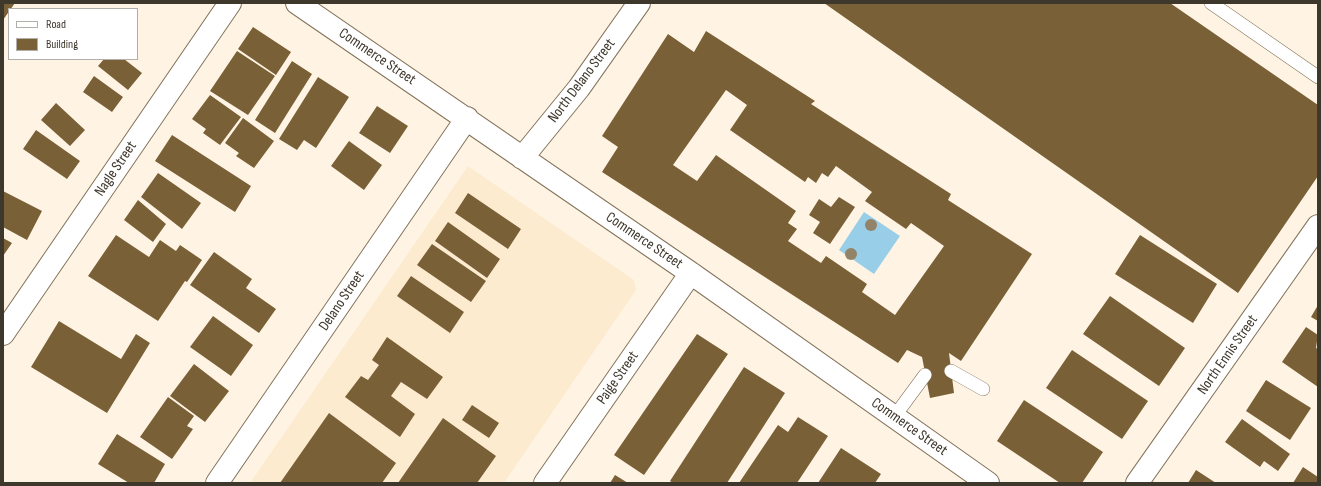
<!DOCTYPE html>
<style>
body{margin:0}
#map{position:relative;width:1321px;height:486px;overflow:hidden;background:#fff4e4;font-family:"Sofia Sans Condensed",sans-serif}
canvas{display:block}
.frame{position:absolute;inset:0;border:4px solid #3e372c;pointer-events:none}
.legend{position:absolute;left:8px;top:8px;width:130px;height:52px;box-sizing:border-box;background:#fff;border:1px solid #b2afab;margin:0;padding:5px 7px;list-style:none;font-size:12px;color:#3e372c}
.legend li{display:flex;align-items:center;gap:8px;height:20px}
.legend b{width:20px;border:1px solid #b2afab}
</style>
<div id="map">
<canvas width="1321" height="486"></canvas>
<div class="frame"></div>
<ul class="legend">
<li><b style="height:5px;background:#fff"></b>Road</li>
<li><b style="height:11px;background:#7a6037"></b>Building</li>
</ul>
</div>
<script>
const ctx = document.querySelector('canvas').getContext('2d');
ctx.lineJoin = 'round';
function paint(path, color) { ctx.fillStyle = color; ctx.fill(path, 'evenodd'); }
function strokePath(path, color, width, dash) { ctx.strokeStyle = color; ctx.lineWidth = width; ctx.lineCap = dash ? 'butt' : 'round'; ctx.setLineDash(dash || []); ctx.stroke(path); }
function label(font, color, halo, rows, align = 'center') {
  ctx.font = font + ' "Sofia Sans Condensed",sans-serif'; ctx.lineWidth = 4; ctx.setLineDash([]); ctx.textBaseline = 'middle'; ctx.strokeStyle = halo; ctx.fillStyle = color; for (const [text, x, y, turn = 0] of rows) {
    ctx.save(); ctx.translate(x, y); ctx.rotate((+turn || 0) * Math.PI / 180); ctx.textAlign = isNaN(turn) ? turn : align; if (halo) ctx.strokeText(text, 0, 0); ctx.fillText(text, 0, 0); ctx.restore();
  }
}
paint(new Path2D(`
 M468 166 634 280 636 290 504 483H250Z`), '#fdebd0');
paint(new Path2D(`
 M864 212 900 236 874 274 839 250Z`), '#99cee9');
paint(new Path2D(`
 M3 3H15L3 20Z
 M824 3H1170L1318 105V176L1238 293Z
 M253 27 291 52 276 75 238 49Z
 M706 31 815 101 811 104 951 194 948 200 1032 254 961 361 949 353 954 393 930 398 922 357 907 350 898 363 602 172 618 147 602 136 668 34 694 52ZM726 90 747 105 730 130 805 182 808 177 816 183 822 173 828 177 836 166 872 192 865 201 906 229 911 223 944 246 895 315 862 292 867 284 826 256 821 263 788 241 797 229 788 223 796 211 716 155 697 181 673 165Z
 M237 51 275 76 248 115 210 91Z
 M104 59H124L142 73 128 90 98 66Z
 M292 61 312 74 275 133 255 120Z
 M94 76 123 97 112 112 83 92Z
 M318 77 349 97 316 148 304 140 297 150 279 139Z
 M210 95 241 117 220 145 203 133 206 129 192 119Z
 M56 103 85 130 70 146 41 120Z
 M377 106 408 126 390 153 359 133Z
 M243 118 274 141 254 168 236 156 239 153 225 143Z
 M36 130 80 161 67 179 23 149Z
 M172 135 251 186 235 212 155 161Z
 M349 141 382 165 364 190 331 166Z
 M158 173 201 203 182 229 141 197Z
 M3 191 42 211 27 240 3 227Z
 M468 193 521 229 508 249 455 213Z
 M839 197 855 207 830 244 813 233 820 222 809 215 819 199 831 207Z
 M138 200 166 224 153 242 124 220Z
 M448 222 500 259 487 278 435 241Z
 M116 235 149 257 160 240 176 251 180 245 202 260 187 282 185 281 158 321 88 276Z
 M1140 235 1217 284 1193 323 1115 274Z
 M3 238 12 243 3 256Z
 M432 244 486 281 471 302 417 265Z
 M214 252 252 279 246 288 276 309 259 333 190 285Z
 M411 276 464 312 450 333 397 296Z
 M1110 296 1185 348 1159 386 1083 334Z
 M1318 305V321L1311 317Z
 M213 316 253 345 231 376 190 347Z
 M59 321 121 359 136 334 150 343 107 413 31 367Z
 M1306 327 1318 335 1316 348 1318 349V387L1282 362Z
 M697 334 728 354 644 475 614 455Z
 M387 337 443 377 427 399 401 382 391 396 415 414 400 437 345 397 361 376 368 380 379 365 372 360Z
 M1072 350 1148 401 1122 439 1046 388Z
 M194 364 229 391 205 422 170 396Z
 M744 367 785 393 727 483H673L670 481Z
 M1266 380 1311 408 1290 440 1246 411Z
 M168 397 194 416 187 426 193 429 172 459 140 437Z
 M1024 400 1103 452 1082 483H1060L997 441Z
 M472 405 499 423 489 438 462 420Z
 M329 413 396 463 382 483H280Z
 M798 417 828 436 797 483H739L778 425 788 432Z
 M443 418 496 456 477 483H398Z
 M1242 419 1290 454 1278 471 1264 461 1260 467 1225 442Z
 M117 434 165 464 154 483H129L98 464Z
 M841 448 881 474 875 483H818Z
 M1303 467 1318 477V483H1293Z
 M1196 470 1216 483H1188Z
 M615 475 628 483H610Z`), '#7a6037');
const lane = new Path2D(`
 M1211 3 1318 77
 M951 371 983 389
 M894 417 925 375`);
const street = new Path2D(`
 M297 3 692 274 988 483
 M522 158 579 88 639 3
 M3 334 230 3
 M217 483 467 118
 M545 483 686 280 692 274
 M1137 483 1318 226`);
strokePath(lane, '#83735b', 14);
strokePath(street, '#83735b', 24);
strokePath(lane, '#fff', 13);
strokePath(street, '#fff', 22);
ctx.fillStyle = '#938368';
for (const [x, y] of [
 [871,225],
 [851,254]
]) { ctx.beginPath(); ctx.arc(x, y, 6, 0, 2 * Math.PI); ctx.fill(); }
label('15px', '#3e372c', '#fff', [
 ["Commerce Street",377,57,34],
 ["North Delano Street",582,81,-53],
 ["Nagle Street",116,169,-56],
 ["Commerce Street",644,241,34],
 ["Delano Street",342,301,-56],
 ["North Ennis Street",1228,355,-55],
 ["Paige Street",618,378,-55],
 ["Commerce Street",909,427,35]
]);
</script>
